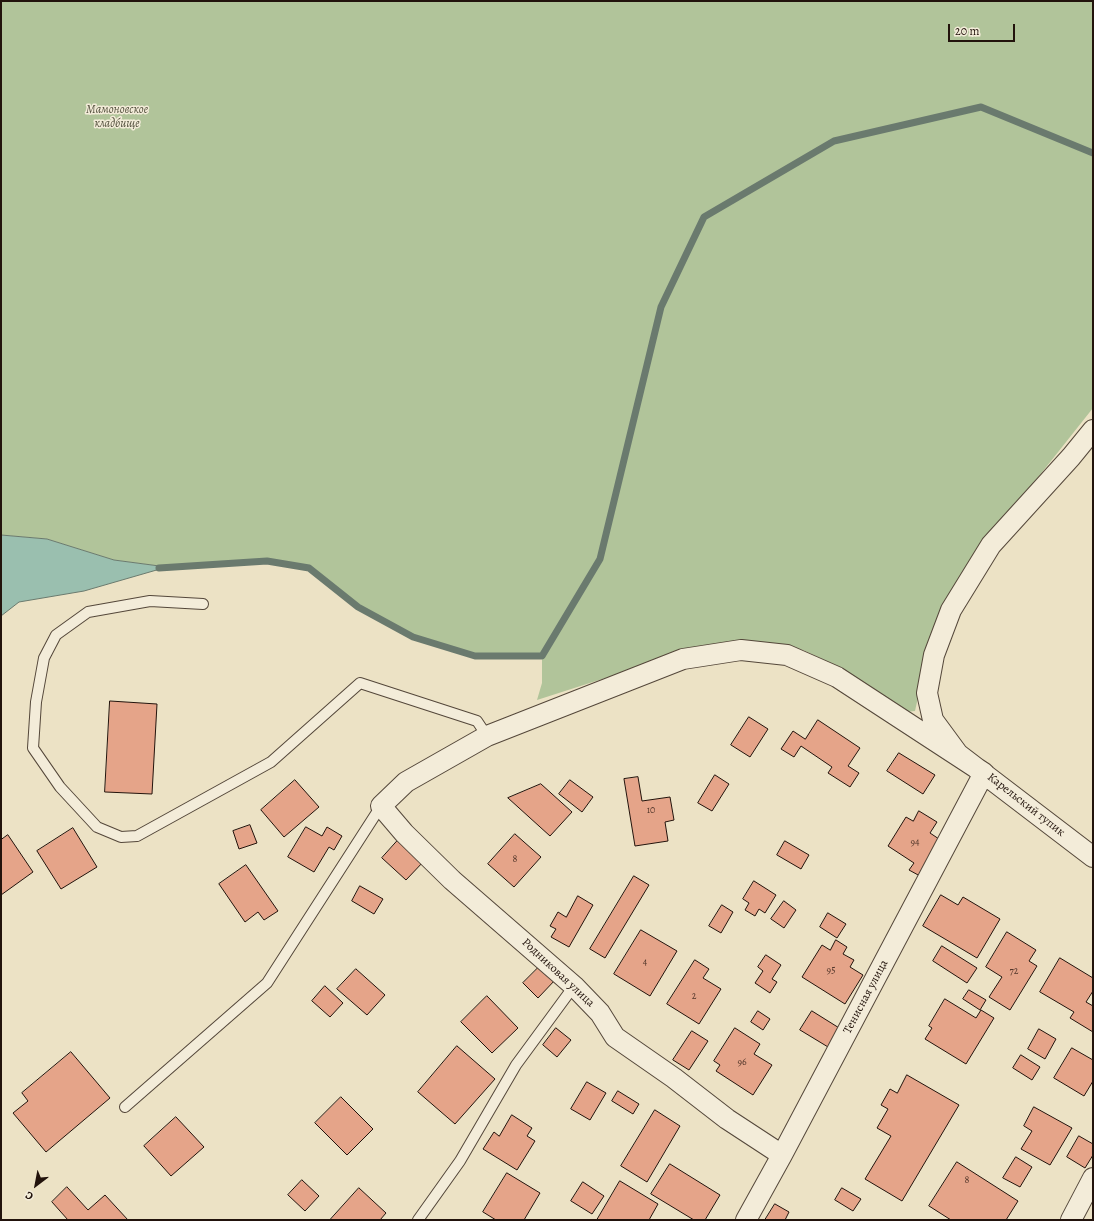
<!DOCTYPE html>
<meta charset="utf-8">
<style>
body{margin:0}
#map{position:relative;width:1094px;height:1221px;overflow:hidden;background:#ece2c5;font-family:Alegreya,serif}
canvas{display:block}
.frame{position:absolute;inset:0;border:2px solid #22130c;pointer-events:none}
.north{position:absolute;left:16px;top:1165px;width:40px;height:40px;-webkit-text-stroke:3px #f3ecd9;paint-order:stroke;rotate:212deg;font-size:11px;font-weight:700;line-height:16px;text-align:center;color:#22130c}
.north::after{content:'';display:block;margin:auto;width:14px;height:18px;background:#22130c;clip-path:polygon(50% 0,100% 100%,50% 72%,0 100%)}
.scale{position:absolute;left:948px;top:24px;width:67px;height:18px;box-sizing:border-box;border:2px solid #22130c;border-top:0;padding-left:5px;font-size:12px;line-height:14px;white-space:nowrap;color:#22130c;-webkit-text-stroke:3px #f3ecd9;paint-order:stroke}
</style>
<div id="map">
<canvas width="1094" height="1221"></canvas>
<div class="frame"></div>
<div class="north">С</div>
<div class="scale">20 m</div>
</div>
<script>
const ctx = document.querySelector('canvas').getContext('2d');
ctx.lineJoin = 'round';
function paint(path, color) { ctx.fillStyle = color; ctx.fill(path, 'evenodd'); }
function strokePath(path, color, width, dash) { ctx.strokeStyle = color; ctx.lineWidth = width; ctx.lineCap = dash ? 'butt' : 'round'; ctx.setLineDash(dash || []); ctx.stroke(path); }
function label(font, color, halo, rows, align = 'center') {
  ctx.font = font + ' Alegreya,serif'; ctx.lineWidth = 3; ctx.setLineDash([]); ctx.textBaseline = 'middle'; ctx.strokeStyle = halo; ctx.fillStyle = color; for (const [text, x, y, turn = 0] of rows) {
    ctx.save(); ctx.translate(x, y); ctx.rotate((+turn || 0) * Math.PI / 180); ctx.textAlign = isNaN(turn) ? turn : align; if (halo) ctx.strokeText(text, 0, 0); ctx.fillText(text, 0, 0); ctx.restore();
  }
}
paint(new Path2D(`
 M1 1H1093V408L970 563 919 693 915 711 905 712 833 664 803 650 775 646 711 644 537 700 542 683V656H475L413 637 358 607 309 568 267 561 167 567 114 560 47 539 1 535Z`), '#b1c49a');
const water = new Path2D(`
 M1 535 47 539 114 560 167 567 84 591 19 602 1 616Z`);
paint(water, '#9abfaf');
strokePath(water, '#6a7a6e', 1);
strokePath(new Path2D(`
 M159 568 267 561 309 568 358 607 413 637 475 656H542L600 559 661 307 704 217 834 141 981 107 1093 153`), '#6a7a6e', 7);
const building = new Path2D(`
 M110 701 157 704 152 794 105 792Z
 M749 717 768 729 750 757 731 745Z
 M818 720 860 748 848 766 859 773 850 787 828 773 832 767 801 746 794 757 781 749 793 731 805 739Z
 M899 753 935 775 923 794 887 771Z
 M715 775 729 784 712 811 698 803Z
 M638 777 642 801 670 797 674 820 665 822 668 841 635 846 624 779Z
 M295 780 319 807 284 837 261 810Z
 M570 780 593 797 582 812 559 794Z
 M541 784 572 812 550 836 508 798Z
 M919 811 937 822 930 833 942 841 920 876 909 870 914 863 888 846 906 817 913 821Z
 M250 825 257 843 239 849 233 831Z
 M306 827 322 836 327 827 342 836 334 850 329 847 314 872 288 857Z
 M73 828 97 867 61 889 37 851Z
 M515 834 541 857 514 887 488 864Z
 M8 835 33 872 1 895V840Z
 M400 838 424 861 406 880 382 858Z
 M785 841 809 855 801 869 777 855Z
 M246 865 278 911 264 920 258 912 245 922 219 884Z
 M634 876 649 885 605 958 590 949Z
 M754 881 776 895 765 913 759 909 755 916 745 910 749 903 743 899Z
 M360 886 383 899 374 914 352 901Z
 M941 895 958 905 963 897 1000 919 977 958 923 926Z
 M578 896 593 905 569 947 551 937 556 929 550 926 558 912 566 917Z
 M784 901 796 910 784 928 771 919Z
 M722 905 733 912 721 933 709 926Z
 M828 913 846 924 837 938 820 927Z
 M641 930 677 951 650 996 614 974Z
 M1007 932 1036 950 1029 961 1037 966 1010 1010 989 997 1002 977 986 967Z
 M836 940 847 947 843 954 854 960 850 967 863 975 845 1004 802 977 822 945 830 950Z
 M942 946 977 968 967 983 933 961Z
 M766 955 781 965 772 979 777 982 770 993 755 983 763 971 758 967Z
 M1060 958 1093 978V991L1086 1002 1093 1006V1032L1070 1018 1074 1012 1040 992Z
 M695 960 709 969 703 978 721 989 699 1024 667 1004Z
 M541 965 556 979 538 998 523 983Z
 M356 969 385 995 367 1015 337 989Z
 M325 986 343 1003 330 1017 312 1001Z
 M969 990 986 1000 980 1010 963 999Z
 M487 996 518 1028 492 1053 461 1022Z
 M945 999 976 1018 981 1010 994 1018 966 1064 925 1039 932 1028 929 1026Z
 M758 1011 770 1019 763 1030 751 1022Z
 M812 1011 844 1031 833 1050 800 1030Z
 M556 1028 571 1040 557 1057 543 1045Z
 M735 1028 760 1044 754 1054 772 1065 753 1095 716 1071 720 1065 714 1061Z
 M1039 1029 1056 1039 1045 1059 1028 1049Z
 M692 1031 708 1041 689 1070 673 1060Z
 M457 1046 495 1079 455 1124 418 1092Z
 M1072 1048 1093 1060V1081L1084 1096 1054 1078Z
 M71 1052 110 1098 46 1152 13 1113 28 1101 22 1093Z
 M1021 1055 1040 1067 1032 1080 1013 1068Z
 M907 1075 959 1105 902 1201 865 1179 891 1136 877 1128 888 1109 881 1105 890 1089 897 1093Z
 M587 1082 606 1093 590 1120 571 1109Z
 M618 1091 639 1104 633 1114 612 1101Z
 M341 1097 373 1129 347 1155 315 1123Z
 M1034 1107 1072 1128 1050 1165 1021 1149 1032 1131 1024 1126Z
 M655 1110 680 1126 647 1182 621 1166Z
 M512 1115 532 1128 527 1136 535 1141 517 1170 483 1149 494 1132 499 1136Z
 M176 1117 204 1147 171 1176 144 1146Z
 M1079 1136 1093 1144V1155L1085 1168 1067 1157Z
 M1016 1157 1032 1167 1020 1187 1003 1178Z
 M957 1162 1018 1201 1006 1220H951L929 1206Z
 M670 1164 720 1195 705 1220H694L651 1194Z
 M507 1173 540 1193 524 1220H496L483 1212Z
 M302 1180 319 1196 305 1211 288 1195Z
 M620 1181 658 1204 649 1220H597Z
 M583 1182 604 1196 592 1214 571 1201Z
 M67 1187 88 1210 105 1195 128 1220H68L52 1202Z
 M359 1188 386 1213 380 1220H330Z
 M842 1188 861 1199 853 1211 835 1200Z
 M775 1204 789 1212 785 1220H765Z`);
paint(building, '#e5a489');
strokePath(building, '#22130c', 1);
const lane = new Path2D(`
 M203 604 150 601 88 612 56 635 44 658 36 702 33 748 60 787 97 827 121 837 137 836 271 762 360 683 477 721 487 736
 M125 1107 267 983 381 806
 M418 1220 460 1161 516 1065 574 986`);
const street = new Path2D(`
 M1093 430 1071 457 991 545 951 610 934 655 927 693 933 720 958 754 1093 857
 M746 1220 782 1155 984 773 837 677 787 655 741 650 683 659 487 736 406 782 381 806 404 833 452 880 574 986 600 1013 615 1037 674 1078 727 1119 782 1155
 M1071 1220 1093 1178`);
strokePath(lane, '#54473a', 12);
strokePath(street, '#54473a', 22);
strokePath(lane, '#f3ecd9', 10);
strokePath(street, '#f3ecd9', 20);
label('10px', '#53372b', null, [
 ["10",651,811],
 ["94",915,843],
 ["8",515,860],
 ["4",645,963],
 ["95",831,971],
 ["72",1014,972],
 ["2",694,997],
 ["96",742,1063],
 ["8",967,1181]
]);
label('italic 12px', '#54513e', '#f3ecd9', [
 ["Мамоновское",117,110],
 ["кладбище",117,124]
]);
label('12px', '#22130c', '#f3ecd9', [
 ["Карельский тупик",1026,805,38],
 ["Родниковая улица",558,973,43],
 ["Тенисная улица",866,997,-62]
]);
</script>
